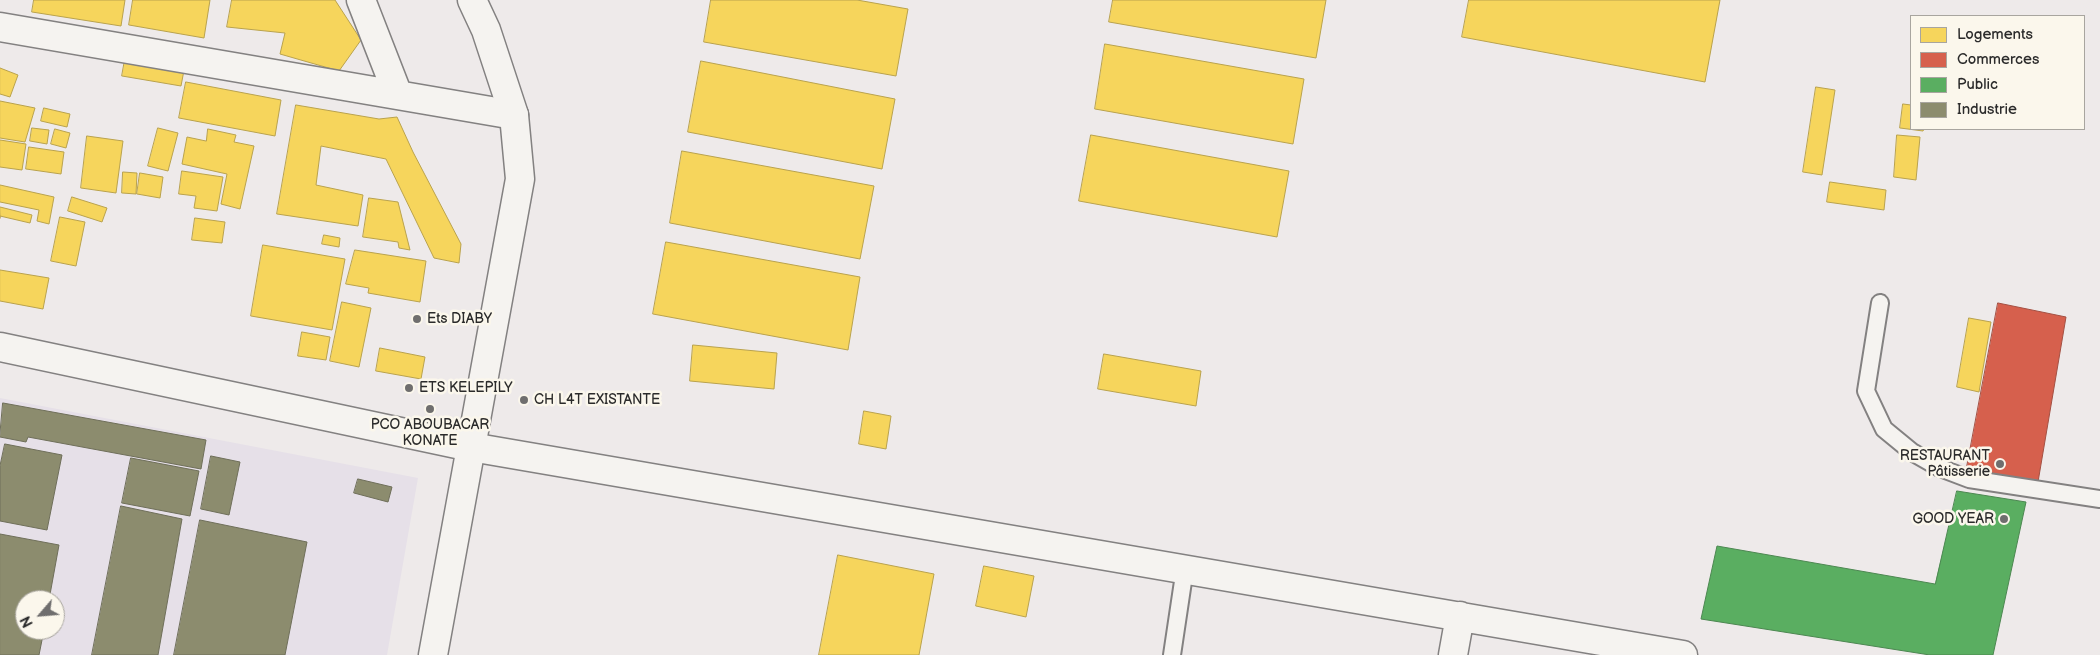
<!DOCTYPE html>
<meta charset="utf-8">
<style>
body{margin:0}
#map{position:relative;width:2100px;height:655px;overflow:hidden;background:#eeeaea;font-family:"Balsamiq Sans",sans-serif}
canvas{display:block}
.legend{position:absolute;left:1910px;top:15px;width:175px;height:115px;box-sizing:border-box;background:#fbf7ec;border:1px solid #a8a59f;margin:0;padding:6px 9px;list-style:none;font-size:15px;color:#2b2b2b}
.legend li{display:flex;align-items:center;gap:10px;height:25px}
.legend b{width:25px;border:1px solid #a8a59f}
.north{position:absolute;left:15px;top:590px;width:50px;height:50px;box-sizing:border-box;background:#fbf7ec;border:1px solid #a8a59f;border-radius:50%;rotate:243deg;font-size:14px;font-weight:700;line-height:20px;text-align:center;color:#2b2b2b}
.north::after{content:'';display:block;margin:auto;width:18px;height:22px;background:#6f6e6e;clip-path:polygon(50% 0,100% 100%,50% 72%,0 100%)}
</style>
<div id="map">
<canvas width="2100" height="655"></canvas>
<ul class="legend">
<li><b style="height:14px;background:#f6d55c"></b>Logements</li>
<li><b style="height:14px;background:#d6604d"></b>Commerces</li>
<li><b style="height:14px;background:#5aae61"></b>Public</li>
<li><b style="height:14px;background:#8c8c6e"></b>Industrie</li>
</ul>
<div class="north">N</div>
</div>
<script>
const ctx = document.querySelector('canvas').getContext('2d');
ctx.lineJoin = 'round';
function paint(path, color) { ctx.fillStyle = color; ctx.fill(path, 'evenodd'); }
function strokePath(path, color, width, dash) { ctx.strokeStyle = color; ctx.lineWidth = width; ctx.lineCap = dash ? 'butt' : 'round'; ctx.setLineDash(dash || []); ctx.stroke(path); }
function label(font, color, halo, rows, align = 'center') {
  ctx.font = font + ' "Balsamiq Sans",sans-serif'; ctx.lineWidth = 5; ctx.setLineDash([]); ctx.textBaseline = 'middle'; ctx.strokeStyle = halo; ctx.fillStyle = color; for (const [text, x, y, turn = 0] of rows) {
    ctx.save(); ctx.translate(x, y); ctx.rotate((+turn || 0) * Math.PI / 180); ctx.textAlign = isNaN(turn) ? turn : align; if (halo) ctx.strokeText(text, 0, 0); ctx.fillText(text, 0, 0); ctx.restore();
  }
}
paint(new Path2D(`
 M0 398 418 478 387 655H0ZM25 600H55V630H25Z`), '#e6e0e8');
const homes = new Path2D(`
 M34 0H125L121 26 32 12Z
 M133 0H210L204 38 129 25Z
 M232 0H335L361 40 339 71 280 54 285 33 227 27Z
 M711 0H857L908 9 896 76 704 42Z
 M1113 0H1326L1316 58 1109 22Z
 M1469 0H1720L1705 82 1462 37Z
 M1105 44 1304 79 1293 144 1095 109Z
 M126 54 185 65 181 86 122 76Z
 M701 61 895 99 882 169 688 132Z
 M0 68 18 75 10 97 0 94Z
 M186 82 281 100 275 136 179 118Z
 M1816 87 1835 90 1822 175 1803 172Z
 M0 101 35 108 25 142 0 138Z
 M1903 104 1911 105V129H1924L1923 131 1900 128Z
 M296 105 379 119 397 117 413 152 461 244 459 263 434 258 386 159 321 146 316 185 363 195 358 226 277 214Z
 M44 108 70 114 67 127 41 121Z
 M32 128 49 130 47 144 30 141Z
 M158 128 178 133 168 171 148 166Z
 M55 129 70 133 66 148 51 144Z
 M208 129 236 135 234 142 254 146 240 209 221 204 227 174 182 164 187 137 206 141Z
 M1091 135 1289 171 1277 237 1079 201Z
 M1897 135 1920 137 1916 180 1894 177Z
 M87 136 123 141 116 193 81 188Z
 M0 140 26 144 22 170 0 167Z
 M29 147 64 152 61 174 26 169Z
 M682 151 874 186 860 259 670 223Z
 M182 171 223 177 217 211 194 208 196 196 179 194Z
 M123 172 137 173 136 194 122 193Z
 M140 173 163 177 160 198 137 194Z
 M1830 182 1886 190 1884 210 1827 202Z
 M0 185 54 197 49 224 37 221 39 210 0 202Z
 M72 197 107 208 102 222 68 211Z
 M369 198 398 202 410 250 399 248 398 242 363 237Z
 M0 207 32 215 30 223 0 216V218Z
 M60 217 85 222 76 266 51 261Z
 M195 218 225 222 222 243 192 240Z
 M324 235 340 238 339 247 322 244Z
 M666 242 860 277 848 350 653 314Z
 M263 245 345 259 332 330 251 316Z
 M355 250 426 261 420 302 368 293 369 288 346 284Z
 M0 270 49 278 43 309 0 301Z
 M342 302 371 308 359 367 330 361Z
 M1969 318 1991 322 1979 392 1957 387Z
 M302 332 330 337 326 360 298 356Z
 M693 345 777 353 774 389 690 381Z
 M380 348 425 357 421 379 376 371Z
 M1104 354 1201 371 1196 406 1098 389Z
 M864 411 891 416 886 449 859 444Z
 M838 555 934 574 919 655H819Z
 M984 566 1034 576 1026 617 976 606Z`);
paint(homes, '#f6d55c');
strokePath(homes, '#b9a24d', 1);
const shops = new Path2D(`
 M1998 303 2066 317 2038 482 1966 472Z`);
paint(shops, '#d6604d');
strokePath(shops, '#a35043', 1);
const public = new Path2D(`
 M1957 491 2026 502 1993 655H1930L1701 619 1717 546 1935 584Z`);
paint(public, '#5aae61');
strokePath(public, '#4c8751', 1);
const industry = new Path2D(`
 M3 403 206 440 201 469 28 437 26 442 0 437Z
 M5 444 62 455 47 530 0 521V466Z
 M211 456 240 462 229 515 201 509Z
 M131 458 199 471 190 516 122 503Z
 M358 479 392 487 388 502 354 493Z
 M121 506 182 519 158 655H92Z
 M200 520 307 542 285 655H174Z
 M0 534 59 545 49 600H25V630H44L39 655H0Z`);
paint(industry, '#8c8c6e');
strokePath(industry, '#6f6f5a', 1);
const service = new Path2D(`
 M1880 303 1866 391 1884 429 1912 452 1940 468 1969 479 2100 499
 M1172 655 1185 568`);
const minor = new Path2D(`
 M361 0 398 95
 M0 27 514 115
 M0 347 471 447 1683 655
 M1453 655 1460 616`);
const tertiary = new Path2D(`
 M433 655 520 179 514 115 486 30 472 0`);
strokePath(service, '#838181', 20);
strokePath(minor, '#838181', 31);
strokePath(tertiary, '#838181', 31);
strokePath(service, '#f5f3f0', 16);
strokePath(minor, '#f5f3f0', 28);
strokePath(tertiary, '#f5f3f0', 28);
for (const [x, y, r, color] of [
 [417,319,5,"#6f6e6e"],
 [409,388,5,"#6f6e6e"],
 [524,400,5,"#6f6e6e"],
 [430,409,5,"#6f6e6e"],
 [2000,464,5,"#6f6e6e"],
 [2004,519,5,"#6f6e6e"]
]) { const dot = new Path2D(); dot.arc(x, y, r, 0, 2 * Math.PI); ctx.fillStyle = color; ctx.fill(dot); strokePath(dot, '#fbf7ec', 2); }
label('14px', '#2b2b2b', '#fbf7ec', [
 ["Ets DIABY",427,319],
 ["ETS KELEPILY",419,388],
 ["CH L4T EXISTANTE",534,400],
 ["PCO ABOUBACAR",430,425,"center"],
 ["KONATE",430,441,"center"],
 ["RESTAURANT",1990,456,"right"],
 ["Pâtisserie",1990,472,"right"],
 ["GOOD YEAR",1994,519,"right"]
], 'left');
</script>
